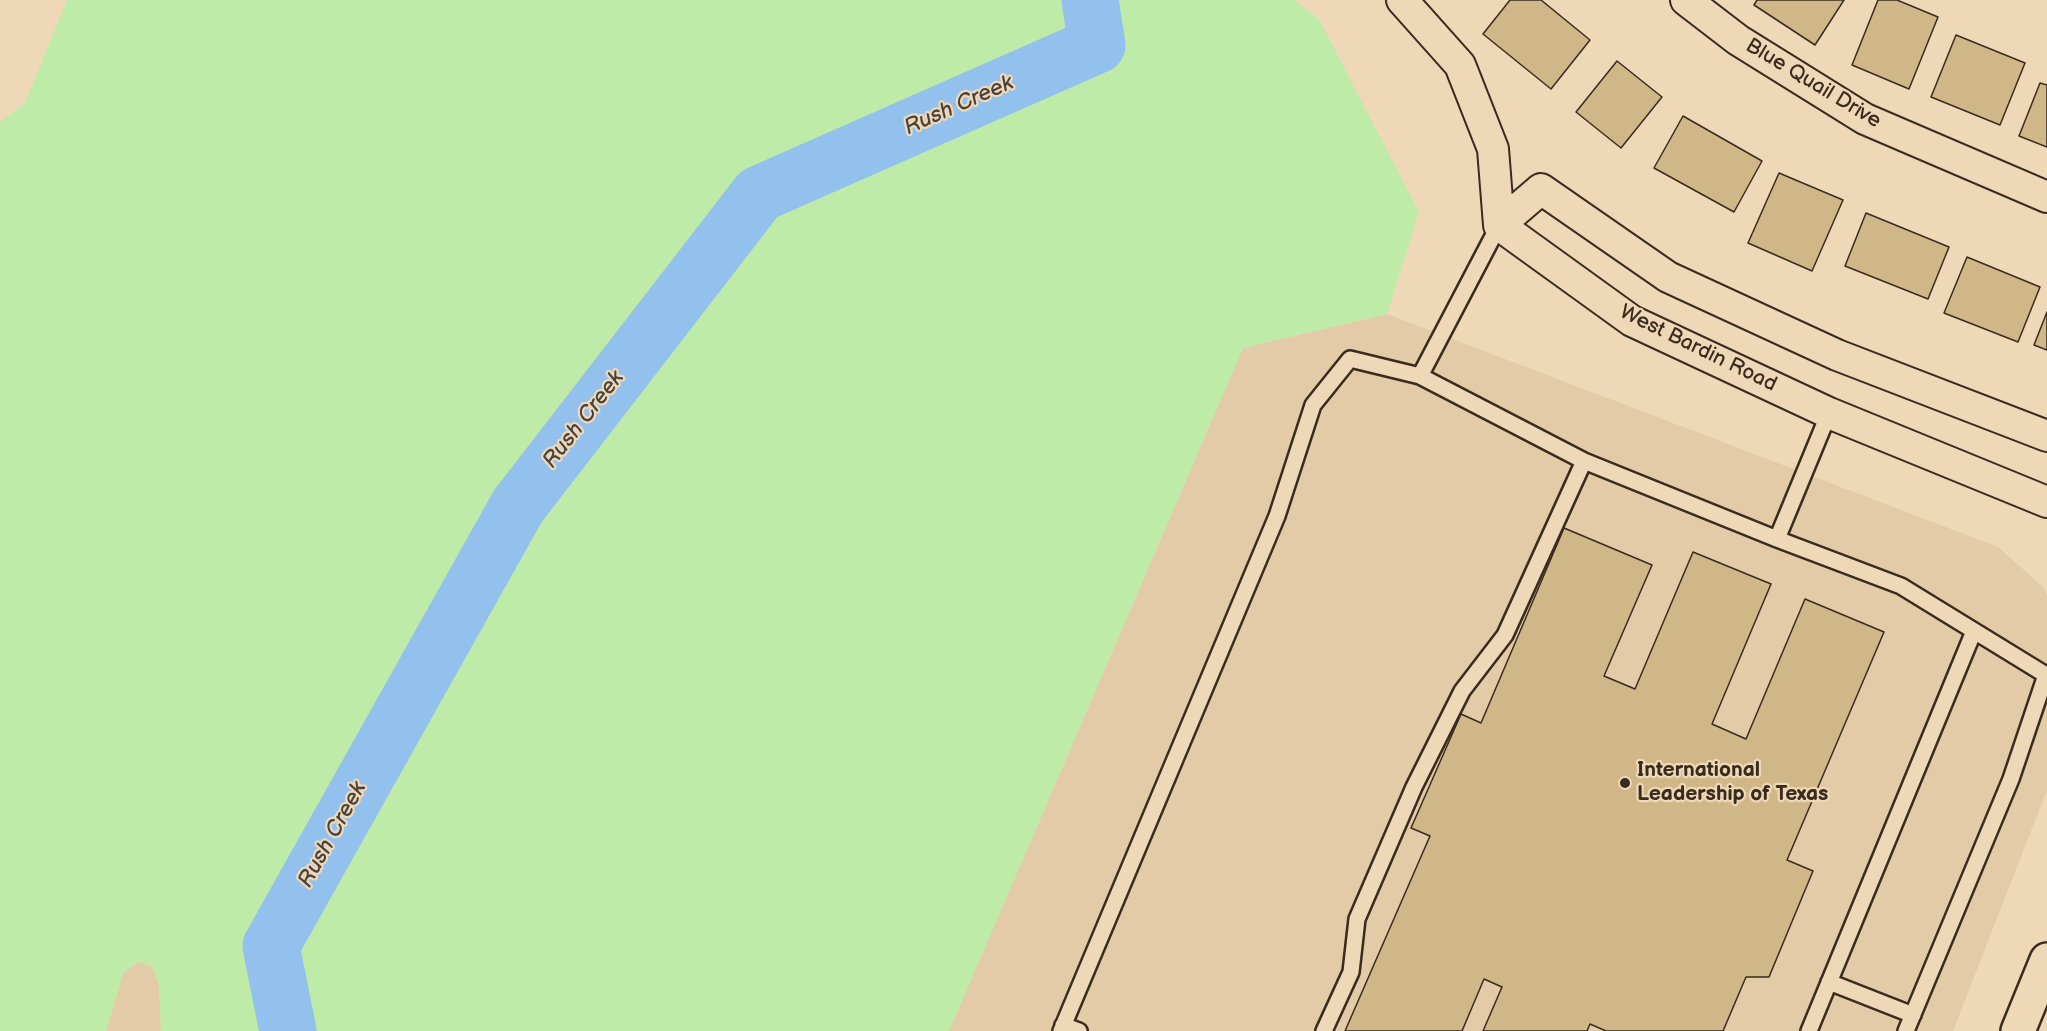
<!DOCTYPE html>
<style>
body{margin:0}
canvas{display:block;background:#eed8b7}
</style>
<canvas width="2047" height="1031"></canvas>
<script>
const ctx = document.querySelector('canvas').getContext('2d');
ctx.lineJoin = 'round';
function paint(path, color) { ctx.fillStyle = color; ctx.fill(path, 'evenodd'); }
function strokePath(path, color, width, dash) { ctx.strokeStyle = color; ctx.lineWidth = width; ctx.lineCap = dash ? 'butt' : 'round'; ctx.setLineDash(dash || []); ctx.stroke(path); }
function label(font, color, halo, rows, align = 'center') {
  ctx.font = font + ' "Balsamiq Sans",sans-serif'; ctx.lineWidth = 4.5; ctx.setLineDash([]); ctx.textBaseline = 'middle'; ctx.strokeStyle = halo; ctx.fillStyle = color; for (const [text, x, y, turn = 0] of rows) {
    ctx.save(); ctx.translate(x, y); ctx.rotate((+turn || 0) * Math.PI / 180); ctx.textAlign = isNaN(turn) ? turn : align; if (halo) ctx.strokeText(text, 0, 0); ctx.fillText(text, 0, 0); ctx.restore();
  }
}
paint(new Path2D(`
 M1387 314 1998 547 2043 587 2047 595V790L1953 1031H949L1243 348Z
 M139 962 152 966 159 985 161 1031H106L123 973Z`), '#e2cba6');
paint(new Path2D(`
 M67 0H1294L1319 19 1419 212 1387 314 1243 348 949 1031H161L159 985 152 966 139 962 123 973 106 1031H0V122L25 103Z`), '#bfeba8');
strokePath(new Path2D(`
 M288 1031 271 946 518 506 759 194 1097 45 1090 0`), '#93c1ed', 57);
const building = new Path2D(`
 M1510 0H1541L1590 40 1551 89 1483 34Z
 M1757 0H1844L1815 45 1754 5Z
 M1878 0H1897L1938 17 1909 89 1852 65Z
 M1956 35 2025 63 2000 125 1931 97Z
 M1617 61 1662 97 1621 148 1576 112Z
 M2040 83 2047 85V147L2019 136Z
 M1683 116 1762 161 1734 212 1654 168Z
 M1779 173 1843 200 1812 271 1748 243Z
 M1866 213 1949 247 1928 299 1845 266Z
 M1967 257 2040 287 2018 342 1944 313Z
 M2047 312V350L2034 345Z
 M1564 528 1652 565 1604 676 1635 689 1693 552 1771 584 1712 724 1746 739 1805 599 1884 632 1787 860 1813 871 1769 977H1746L1723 1031H1606L1590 1024 1587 1031H1483L1502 987 1484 979 1462 1031H1345L1430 836 1411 828 1461 714 1481 723Z`);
paint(building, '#cfb788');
strokePath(building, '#3b2a1e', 1.5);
const lane = new Path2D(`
 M1499 225 1420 376 1584 461 1777 539 1901 586 2046 675 2011 779 1906 1031
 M1777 539 1829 413
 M1829 982 1913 1015
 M1063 1025 1079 1031
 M1061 1031 1277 516 1313 405 1350 359 1420 376
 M1324 1031 1351 972 1357 919 1414 787 1462 691 1505 635 1584 461
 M1809 1031 1974 631`);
const street = new Path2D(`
 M1402 0 1460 65 1493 149 1499 225 1632 321 1829 413 2047 502
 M1686 0 1738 40 1865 119 2047 197
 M1499 225 1541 189 1668 277 1837 355 2047 436`);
const secondary = new Path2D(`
 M2018 1031 2047 960`);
strokePath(lane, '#3b2a1e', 20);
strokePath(street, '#3b2a1e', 34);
strokePath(secondary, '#3b2a1e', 38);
strokePath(lane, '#eed8b7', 15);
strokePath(street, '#eed8b7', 30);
strokePath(secondary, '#eed8b7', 33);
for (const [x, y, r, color] of [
 [1625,783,6,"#3b2a1e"]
]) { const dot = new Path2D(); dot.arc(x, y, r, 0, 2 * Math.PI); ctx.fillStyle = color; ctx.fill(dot); strokePath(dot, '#eed8b7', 2); }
label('21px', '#3b2a1e', '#eed8b7', [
 ["Blue Quail Drive",1813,84,31],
 ["West Bardin Road",1698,349,26]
]);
label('bold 21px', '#3b2a1e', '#eed8b7', [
 ["International",1637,771],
 ["Leadership of Texas",1637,795]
], 'left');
label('italic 22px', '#48413d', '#eed8b7', [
 ["Rush Creek",959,106,-24],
 ["Rush Creek",584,420,-52],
 ["Rush Creek",333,835,-61]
]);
</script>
